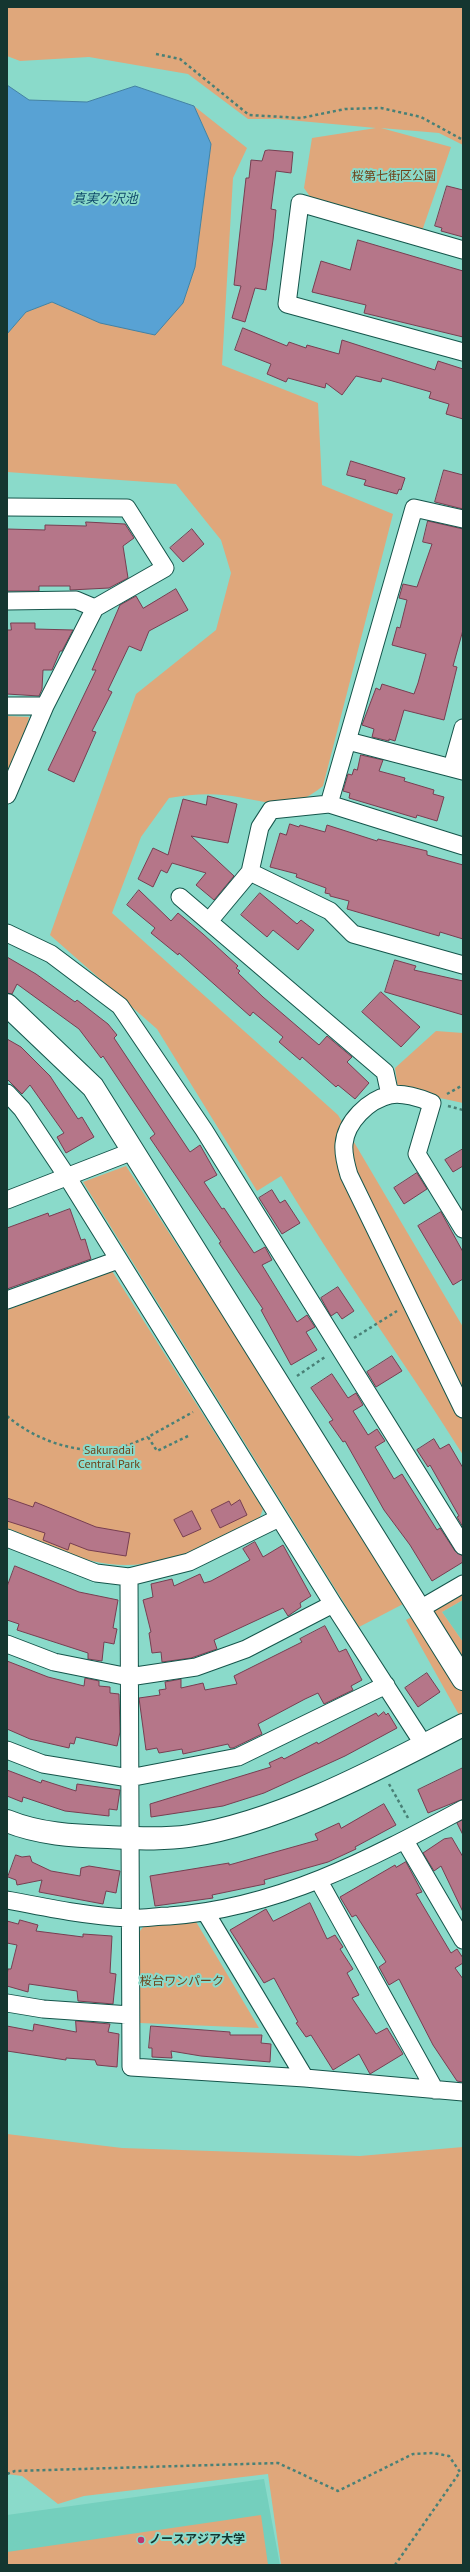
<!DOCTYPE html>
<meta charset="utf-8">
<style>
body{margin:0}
#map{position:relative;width:470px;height:2572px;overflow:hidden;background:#8adaca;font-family:"PT Sans",sans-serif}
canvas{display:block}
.frame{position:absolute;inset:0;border:8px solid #143630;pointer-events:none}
</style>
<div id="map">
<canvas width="470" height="2572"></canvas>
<div class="frame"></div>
</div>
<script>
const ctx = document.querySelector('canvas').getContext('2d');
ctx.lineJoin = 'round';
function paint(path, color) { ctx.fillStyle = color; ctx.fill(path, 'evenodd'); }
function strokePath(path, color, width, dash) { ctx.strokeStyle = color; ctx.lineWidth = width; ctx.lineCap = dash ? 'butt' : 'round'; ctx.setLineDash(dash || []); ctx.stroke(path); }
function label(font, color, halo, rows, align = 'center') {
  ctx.font = font + ' "PT Sans","Noto Sans JP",sans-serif'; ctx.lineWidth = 4; ctx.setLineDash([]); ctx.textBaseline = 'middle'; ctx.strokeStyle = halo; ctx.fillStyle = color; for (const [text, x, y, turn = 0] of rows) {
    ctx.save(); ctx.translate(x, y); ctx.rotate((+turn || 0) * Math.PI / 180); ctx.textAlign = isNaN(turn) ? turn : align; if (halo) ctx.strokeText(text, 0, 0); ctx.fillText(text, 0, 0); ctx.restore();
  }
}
paint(new Path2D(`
 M463 1600V1642L442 1612Z
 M264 2479 280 2565H7V2515Z`), '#74cfbd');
paint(new Path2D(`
 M7 7H463V145L439 133 381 128 451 147 422 231 311 198 304 188 312 138 376 128 278 119H248L188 74 89 57 20 61 7 56Z
 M194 106 247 148 233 178 222 365 318 403 322 485 393 514 323 786C287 816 264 799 224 795 205 793 188 795 169 798L141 837 112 913 338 1115 463 1327V1455C404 1361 338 1271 281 1176L257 1191 157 1029 50 935 136 694 216 630 231 573 221 540 176 484 7 472V334L26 312 52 302 100 323 183 303 195 267 211 144Z
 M7 716 29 717 22 746 7 778Z
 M436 1031 463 1033V1103L398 1089 395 1068Z
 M126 1166 407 1602 359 1627 83 1182Z
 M112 1271 263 1509 259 1519C205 1546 155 1576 92 1561 64 1554 35 1539 7 1528V1310Z
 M463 1590V1600L442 1612 463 1642V1722L406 1620Z
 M195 1920 259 2028 140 2023 139 1932 146 1924Z
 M7 2134 122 2148 360 2156 463 2147V2565H281L268 2474 84 2496 58 2504 22 2476 7 2474Z
 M261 2515 268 2565H7V2552Z`), '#dfa77b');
const water = new Path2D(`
 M7 85 29 100 87 102 135 86 194 106 211 144 195 267 183 303 155 335 100 323 52 302 26 312 7 334Z`);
paint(water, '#58a2d4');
strokePath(water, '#4482a3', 1);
const building = new Path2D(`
 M269 150 293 152 291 173 276 171 271 209 276 210 273 240 266 290 255 288 245 322 232 318 241 286 234 285 246 178H249L251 160 262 161 265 151Z
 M447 186 463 190V237L441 231 442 228 435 226Z
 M358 240 463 271V337L364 313 366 305 312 292 321 261 350 270Z
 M243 328 287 346 289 342 306 348 307 345 339 354 342 340 435 370 438 361 463 369V419L446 414 449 404 429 398 431 392 382 378 381 382 356 376 342 395 326 383 325 388 288 378 286 382 267 374 271 364 235 350Z
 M351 461 405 478 401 490 399 489 397 494 364 485 366 480 347 475Z
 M444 470 463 475V509L435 502Z
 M428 521 463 529V630L453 666 457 667 444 720 404 710 395 741 389 739V741L372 737 374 729 362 725 376 688 380 690 382 684 414 694 418 683 426 654 392 645 397 627 400 628 407 600 399 598 403 584 417 587 432 544 423 542Z
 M86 522 125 524 134 538 123 546 128 578 109 588 70 590V586H39V591H7V529L45 530V525L86 526Z
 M192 529 204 544 183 562 170 548Z
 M176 589 188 610 149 631 141 651 129 646 108 690 112 692 92 731 96 732 74 782 48 770 96 670H92L120 605 136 596 143 608Z
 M11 623H35V629L73 630 62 651H60L52 670H43L42 689 39 696 7 694V630H11Z
 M361 755 383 760 379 771 405 778 404 781 434 790 433 794 444 797 437 821 417 815 416 818 349 798 350 793 343 791 348 774 352 775 354 769 357 770Z
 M208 796 237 804 228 843 191 836 234 876 214 900 196 885 206 873 172 863 167 873 161 870 153 887 138 879 153 848 168 855 183 799 206 805Z
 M290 824 299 827 300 825 325 832 327 825 377 841 378 839 427 851V855L463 865V939L440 932 439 936 347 909 349 901 330 896V894L325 893 326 888 296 877 297 874 270 867 280 833 286 835Z
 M139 890 171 921 178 913 203 934 238 966 236 968 240 971 238 973 263 997 319 1045 327 1036 352 1057 347 1062 369 1083 355 1099 338 1085 336 1087 302 1057 300 1060 279 1042 283 1037 253 1012 250 1016 179 953 178 955 151 933 155 928 127 905Z
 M260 893 297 924 301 920 314 930 298 950 273 930 267 937 241 915Z
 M7 957 36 974 75 1002 77 1000 108 1024 117 1035 114 1038 190 1152 200 1145 217 1175 204 1182 222 1209 224 1208 254 1253 265 1247 272 1260 262 1265 297 1322 307 1315 315 1327 306 1332 317 1350 291 1365 261 1310 263 1309 219 1243 221 1242 150 1138 155 1134 103 1056 101 1058 79 1029 17 984 12 994 7 993Z
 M395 960 416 966 414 970 463 981V1015L385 992Z
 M381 992 420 1027 401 1047 362 1012Z
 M7 1039 21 1047 50 1076 78 1119 82 1117 94 1137 66 1153 57 1137 64 1133 30 1085 22 1094 7 1079Z
 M463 1149V1166L453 1172 445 1160Z
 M417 1173 427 1189 404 1204 394 1188Z
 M272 1190 280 1203 285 1200 300 1223 282 1234 259 1198Z
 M70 1209 81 1240 85 1239 91 1259 7 1289V1228L48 1213 49 1216Z
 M441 1212 463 1252V1279L453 1285 418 1226Z
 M338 1287 354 1311 342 1319 337 1312 331 1316 321 1298Z
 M392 1356 402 1371 376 1387 367 1372Z
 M332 1374 348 1398 356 1393 363 1405 353 1411 368 1435 377 1429 385 1441 375 1447 394 1479 402 1474 437 1530 440 1528 455 1551 463 1556V1562L432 1581 410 1545 384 1510 345 1441 343 1442 329 1422 333 1420 311 1388Z
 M434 1439 440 1449 449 1444 463 1468V1527L457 1517 459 1516 430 1465 428 1467 417 1450Z
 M7 1498 33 1507 35 1502 96 1527 130 1533 126 1556 88 1550 70 1543 68 1550 43 1540 45 1533 7 1521Z
 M240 1500 247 1515 220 1528 211 1510 229 1501 231 1505Z
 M192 1511 201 1529 183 1537 174 1520Z
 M255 1542 263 1557 283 1545 311 1596 300 1603 301 1607 288 1616 283 1608 214 1640 217 1649 191 1658 162 1662 161 1652 152 1653 149 1633 151 1632 143 1600 153 1597 151 1584 172 1579 174 1586 200 1574 204 1583 211 1581 250 1560 243 1549Z
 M15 1566 79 1592 118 1600 113 1628 117 1629 114 1644 104 1642 102 1661 88 1659V1653L17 1630 19 1624 7 1620V1587Z
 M325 1626 339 1652 346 1649 362 1680 351 1686 353 1690 324 1704 318 1693 305 1699 258 1724 262 1734 233 1748H230L228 1744 183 1754 182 1749 159 1753 157 1748 146 1750 139 1698 160 1695 159 1690 166 1689 165 1682 181 1679V1688L203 1683 205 1690 237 1684 234 1676 302 1642 300 1639Z
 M7 1661 48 1677 84 1686 85 1678 99 1681V1686L110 1687V1693L119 1694 120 1732 117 1746 76 1737 74 1744 70 1743 69 1748 30 1739 7 1729Z
 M427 1673 440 1692 418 1707 405 1688Z
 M384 1712 386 1715 388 1713 397 1728 345 1756 264 1793 223 1806 151 1817 150 1804 271 1767 269 1763 282 1757 284 1759 317 1742 318 1744 376 1713 378 1716Z
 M463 1768V1799L428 1813 418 1790Z
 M7 1770 41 1783 42 1780 76 1791 77 1784 120 1790 117 1810 109 1809V1816L65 1811 23 1797 22 1802 7 1796Z
 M384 1804 396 1825 355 1847 356 1849 328 1862 264 1880 265 1884 212 1895 213 1898 155 1906 150 1876 229 1863V1865L318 1840 315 1834 339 1823 341 1828Z
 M463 1820V1835L457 1823Z
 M452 1838 463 1857V1912L441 1866 434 1871 423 1853 444 1839Z
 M16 1855 22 1857 30 1856 32 1862 51 1871 80 1876 81 1868 89 1866 120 1871 116 1893 106 1891 103 1904 39 1892 42 1880 17 1885 16 1880 8 1877Z
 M406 1862 422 1892 416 1894 451 1953 457 1949 463 1958V1963L455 1968 463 1979V2082L457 2081 433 2045 399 1979 389 1985 379 1967 386 1962 356 1915 352 1917 340 1897 395 1865 396 1867Z
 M310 1903 327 1939 335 1935 343 1947 340 1949 353 1969 347 1973 359 1995 352 1998 376 2034 387 2028 403 2054 370 2074 359 2054 333 2070 311 2035 306 2037 296 2023 298 2022 274 1978 264 1983 230 1930 266 1909 273 1921Z
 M20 1920 38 1925 36 1931 83 1937V1934L112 1936 110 1973 116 1974 113 2004 78 2001 77 1991 29 1984 28 1992 7 1986V1975L8 1969H11L17 1945 7 1943V1921L18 1924Z
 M76 2021 110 2024 108 2032 119 2034 117 2067 97 2065 95 2060 66 2058V2060L7 2051V2026L33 2031 34 2024 76 2032Z
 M151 2026 230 2032V2035H262L261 2043 271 2044 270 2062 201 2056 171 2051 172 2058 152 2057V2048H149Z`);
paint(building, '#b57689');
strokePath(building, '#773e51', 1);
const street = new Path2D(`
 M463 250 300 203 287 304 463 352
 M7 507 127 508 165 568 95 608
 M7 601 76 600 95 608 45 706 7 795
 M7 706H45
 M348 741 463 771
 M452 767 463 728
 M329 804 414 508 463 519
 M463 846 329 804 271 810 260 827 250 872 330 911 353 934 463 965
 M180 897 385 1072 390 1095
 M210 920 250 872
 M7 933 51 954 120 1006 204 1130 463 1546
 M7 1093 22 1109 68 1178 333 1604 424 1745
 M7 1200 133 1151
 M463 1229 417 1154 432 1103C421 1098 401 1092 390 1095 368 1100 346 1122 344 1144 343 1154 346 1165 349 1175L463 1409
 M7 1300 118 1260
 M7 1538 96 1573 129 1577 131 2067 305 2078 463 2092
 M129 1577 189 1562 279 1518
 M420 1609 463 1584
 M7 1644 54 1662 129 1677 196 1667 246 1649 333 1604
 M7 1750 43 1764 129 1778 238 1757 386 1685
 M405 1841 463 1940
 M319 1881 435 2090
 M7 1900C48 1908 88 1916 130 1918 143 1919 156 1916 169 1916 278 1908 368 1860 463 1809
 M206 1913 305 2078
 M7 2003 43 2009 130 2015`);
const secondary = new Path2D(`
 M7 1005 93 1087 463 1679
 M7 1821C39 1834 73 1836 108 1837 134 1838 163 1840 189 1836 281 1822 381 1767 463 1725`);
strokePath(street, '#15554b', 19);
strokePath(secondary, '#15554b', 24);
strokePath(new Path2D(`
 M156 54 180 59 249 115 301 118 345 109 381 108 421 117 463 140
 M447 1094 463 1085
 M448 1106 463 1110
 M354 1338 397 1311
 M297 1376 325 1357
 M7 1416C36 1441 80 1456 119 1448 128 1446 138 1441 148 1437
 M188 1436 157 1451 148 1437 193 1412
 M389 1784 408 1818
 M7 2474 15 2471 278 2463 338 2491 413 2454 433 2453 449 2456 460 2472 395 2565`), '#498076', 2.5, [3, 3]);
strokePath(street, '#fff', 17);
strokePath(secondary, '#fff', 22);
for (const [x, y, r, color] of [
 [141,2540,4,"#c0366f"]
]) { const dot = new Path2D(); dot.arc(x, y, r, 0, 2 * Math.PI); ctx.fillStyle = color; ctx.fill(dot); strokePath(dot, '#8adaca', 1.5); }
label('12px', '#6e431b', '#8adaca', [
 ["桜第七街区公園",394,177],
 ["Sakuradai",109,1451],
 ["Central Park",109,1465],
 ["桜台ワンパーク",182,1982]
]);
label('bold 12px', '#143630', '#8adaca', [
 ["ノースアジア大学",149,2540]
], 'left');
label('italic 13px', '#0f496b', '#8adaca', [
 ["真実ケ沢池",105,199]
]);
</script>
